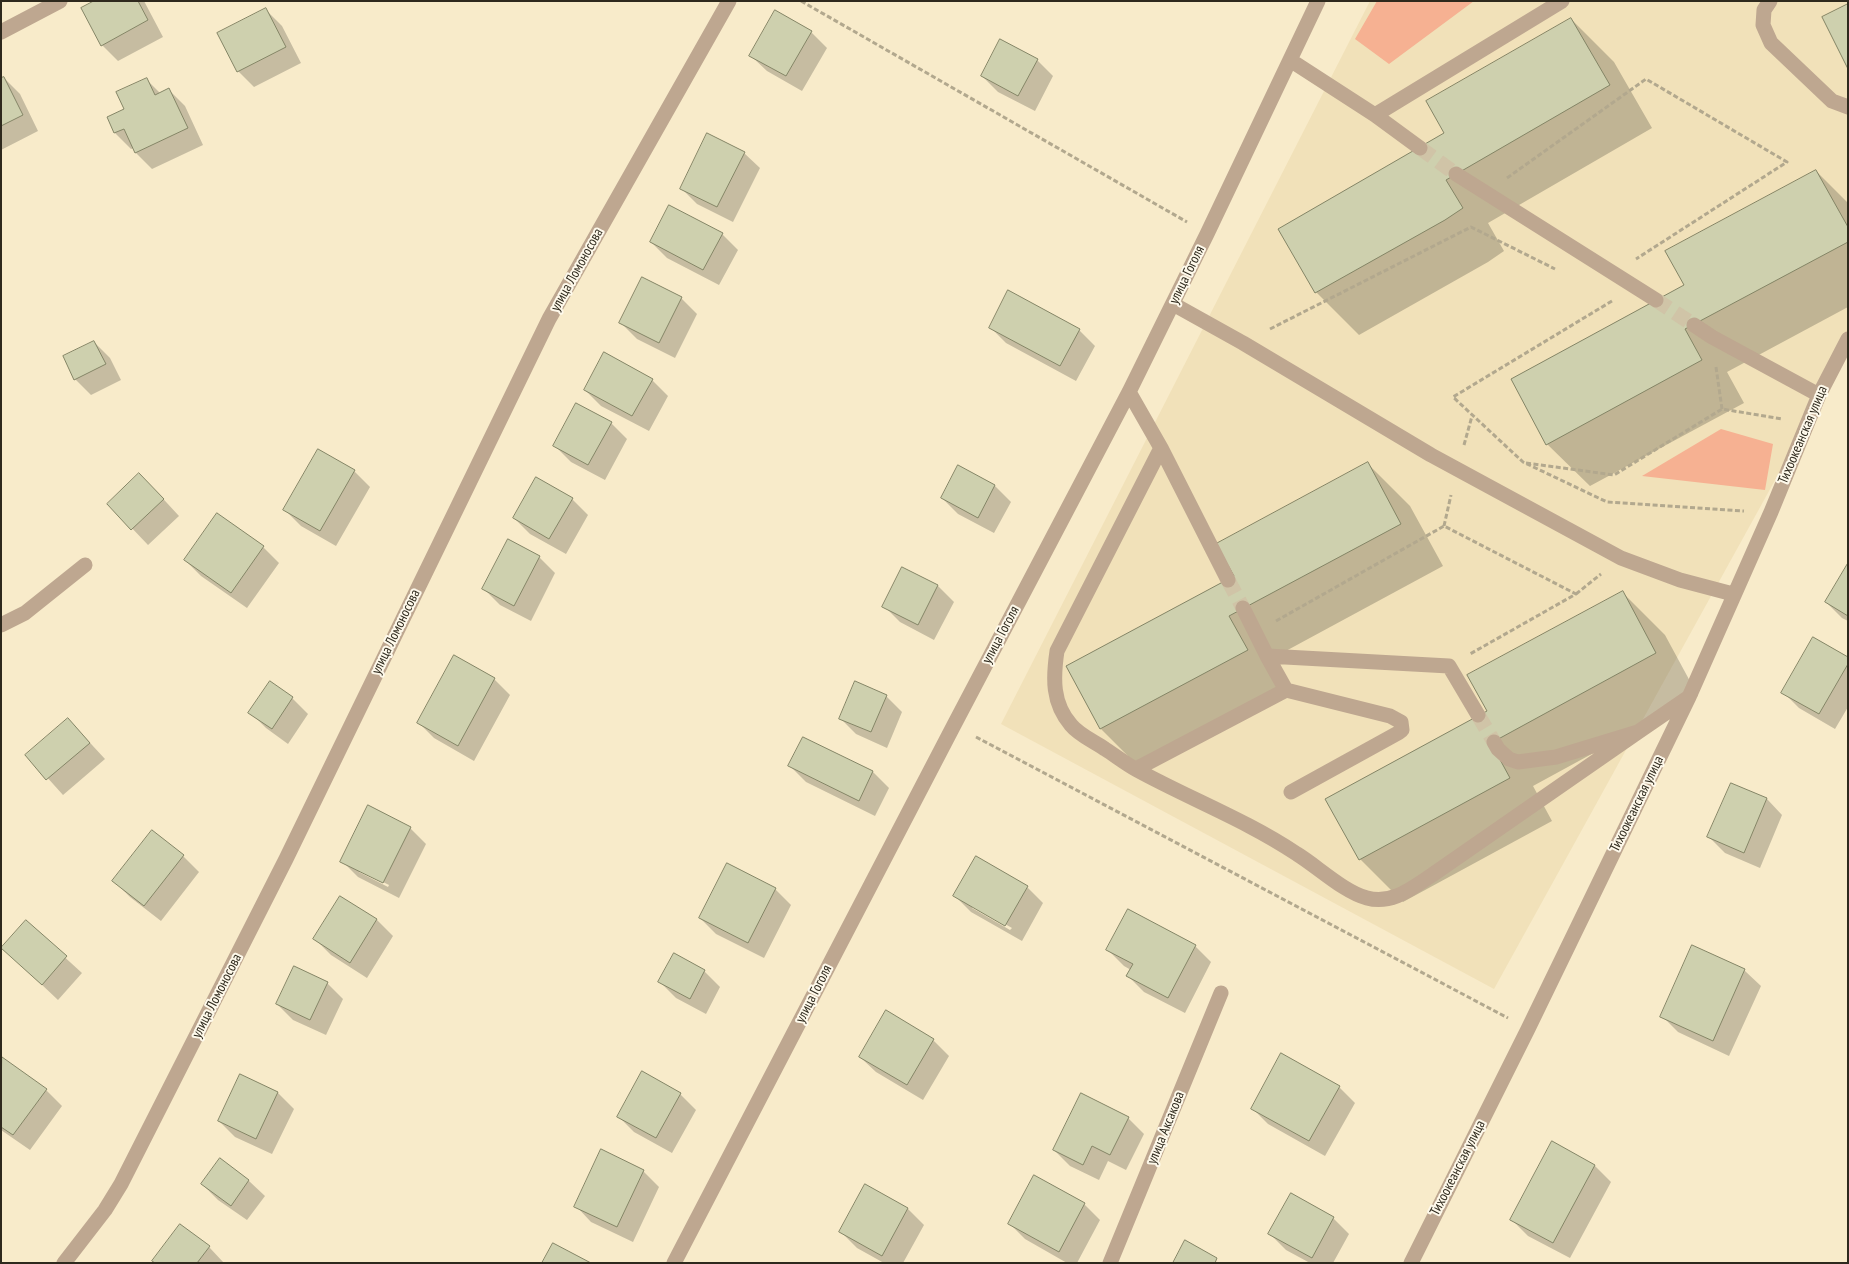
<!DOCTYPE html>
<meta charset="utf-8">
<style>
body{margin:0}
#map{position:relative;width:1849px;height:1264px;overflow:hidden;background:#f8ebca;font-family:"PT Sans Narrow",sans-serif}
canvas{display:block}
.frame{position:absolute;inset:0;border:2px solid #2e291d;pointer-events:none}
</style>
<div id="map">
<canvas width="1849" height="1264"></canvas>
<div class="frame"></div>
</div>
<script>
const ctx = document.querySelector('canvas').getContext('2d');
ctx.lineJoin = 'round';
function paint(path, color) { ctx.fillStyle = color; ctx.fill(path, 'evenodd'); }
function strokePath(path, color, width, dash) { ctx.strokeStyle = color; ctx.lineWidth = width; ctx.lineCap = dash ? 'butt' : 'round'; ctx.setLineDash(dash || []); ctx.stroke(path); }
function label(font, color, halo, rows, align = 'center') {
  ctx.font = font + ' "PT Sans Narrow",sans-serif'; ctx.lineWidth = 4; ctx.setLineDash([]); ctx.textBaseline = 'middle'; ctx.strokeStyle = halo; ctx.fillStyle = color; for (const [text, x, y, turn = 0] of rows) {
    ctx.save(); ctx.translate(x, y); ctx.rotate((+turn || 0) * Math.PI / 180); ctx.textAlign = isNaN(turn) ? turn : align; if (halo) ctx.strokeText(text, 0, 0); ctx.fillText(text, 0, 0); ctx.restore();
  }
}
paint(new Path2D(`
 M1370 1H1848V348L1494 989 1001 724Z`), '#f1e1b9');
paint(new Path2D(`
 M1377 1H1474L1389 64 1355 39Z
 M1721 429 1773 444 1765 490 1642 476Z`), '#f6b192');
paint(new Path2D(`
 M97 1H144L163 37 118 61 102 45Z
 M266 10 282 26 301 63 254 87 238 71Z
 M1571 19 1614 62 1652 128 1488 223 1504 251 1488 262 1359 335 1316 292 1446 134Z
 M811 32 827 48 802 91 767 71 751 56Z
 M1037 60 1053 76 1035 111 998 92 982 76Z
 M4 78 20 94 38 131 1 150V80Z
 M146 79 161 94 169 90 185 106 203 145 152 169 136 153 134 148 131 149 115 133 109 118 126 109Z
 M744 153 760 168 733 222 697 204 681 188Z
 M1816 171 1848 203V307L1727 372 1744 403 1590 486 1547 444 1685 286Z
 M722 234 738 250 719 285 667 258 651 242Z
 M643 279 681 298 697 314 675 358 637 339 621 323Z
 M990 327 1079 330 1095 346 1076 381 1006 343Z
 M94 342 110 358 121 380 91 395 75 379Z
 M652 380 668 396 649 431 601 406 585 390Z
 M611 423 627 439 605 480 571 462 555 446Z
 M1368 464 1410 506 1443 566 1271 659 1289 692 1143 771 1101 729 1236 577Z
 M958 467 995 486 1011 502 994 533 958 514 942 498Z
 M354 471 370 487 336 546 301 526 285 510Z
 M155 490 179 516 148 545 109 504Z
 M572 499 588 515 566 554 530 534 514 518Z
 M217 515 263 547 279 563 247 608 201 576 185 560Z
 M539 557 555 573 531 621 500 605 484 589Z
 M1848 565V621L1842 618 1826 602Z
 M903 569 938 586 954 602 934 640 900 622 884 606Z
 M1622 592 1665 635 1698 696 1533 786 1552 821 1403 902 1360 859 1327 799 1488 711Z
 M1848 658V707L1835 729 1799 708 1783 692Z
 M494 679 510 695 474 761 434 738 418 722Z
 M270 683 292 698 308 714 288 744 266 728 250 712Z
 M886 696 902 712 887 748 856 734 840 718Z
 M68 719 105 759 63 795 27 755Z
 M803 738 873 772 889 788 875 816 806 782 790 766Z
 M1731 785 1767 799 1782 815 1760 868 1725 853 1709 837Z
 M410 828 426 844 399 898 358 877 342 861ZM359 870 389 885 388 887 359 872Z
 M183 856 199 872 161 921 130 897 114 881Z
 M1027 887 1043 903 1022 941 971 912 955 896ZM972 905 1012 928 1010 930 972 908Z
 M775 889 791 905 764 958 716 934 700 918Z
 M341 898 377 920 393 936 367 978 331 955 315 939Z
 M26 922 82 973 58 1000 3 948Z
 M1195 946 1211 962 1185 1013 1144 992 1128 976 1131 970 1124 966 1108 950Z
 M1693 947 1745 971 1761 986 1729 1056 1678 1032 1662 1016Z
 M674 955 704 971 720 987 706 1014 676 998 660 982Z
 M327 983 343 999 326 1035 293 1020 277 1004Z
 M887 1012 933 1040 949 1056 923 1100 876 1072 860 1057Z
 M2 1059 46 1090 62 1106 30 1150 1 1130Z
 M240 1075 278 1093 294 1109 272 1154 235 1137 219 1121Z
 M1339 1087 1355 1103 1325 1156 1268 1124 1252 1108Z
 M680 1094 696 1110 672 1153 634 1132 618 1116Z
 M1128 1118 1144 1134 1126 1170 1108 1161 1099 1180 1070 1166 1054 1150Z
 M1553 1143 1595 1166 1611 1182 1570 1258 1528 1236 1512 1220Z
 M220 1159 249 1181 265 1196 247 1220 218 1200 202 1184Z
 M643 1171 659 1187 633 1242 591 1222 576 1206Z
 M1035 1177 1084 1204 1100 1220 1077 1263H1067L1025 1239 1009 1223Z
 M865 1186 908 1209 924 1225 903 1263H884L857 1248 841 1232Z
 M1333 1218 1349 1234 1333 1263H1310L1286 1250 1270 1234Z
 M209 1247 224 1263H156Z`), '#0003');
const building = new Path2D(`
 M94 1H138L148 20 101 46 81 8Z
 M1848 4V69L1822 17Z
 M266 8 286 47 237 72 217 33Z
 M775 10 812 31 786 76 749 56Z
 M1571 18 1610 85 1446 180 1463 208 1445 220 1315 293 1278 229 1444 133 1426 101Z
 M1000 39 1038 59 1018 96 981 76Z
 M4 77 23 115 1 126V78Z
 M147 78 155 95 169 88 188 128 135 153 124 129 114 133 107 117 124 109 116 92Z
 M707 133 745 152 717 207 680 189Z
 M1816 170 1848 227V242L1685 329 1702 360 1546 445 1511 379 1684 285 1665 251Z
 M669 205 723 233 703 270 650 242Z
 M642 277 682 297 659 343 619 323Z
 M1008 290 1080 329 1060 366 989 328Z
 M94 341 106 364 74 380 63 356Z
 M604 352 653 379 632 416 584 390Z
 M576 403 612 422 588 465 553 446Z
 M318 449 355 470 320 531 283 510Z
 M1368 462 1401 524 1229 616 1248 650 1100 729 1066 666 1234 576 1216 544Z
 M958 465 995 485 978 518 941 498Z
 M139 473 164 499 131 530 107 504Z
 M536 477 573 498 549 539 513 518Z
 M217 513 264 546 231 593 184 560Z
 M508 539 540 556 514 606 482 589Z
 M1848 563V616L1825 602Z
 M902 567 938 585 918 625 882 607Z
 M1623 591 1656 653 1491 743 1510 778 1359 860 1325 799 1487 711 1467 675Z
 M1813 637 1848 657V664L1819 714 1781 693Z
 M454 655 495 678 458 746 417 723Z
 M270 681 293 697 272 729 248 713Z
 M855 681 887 695 871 732 839 719Z
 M68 718 90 743 46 780 25 755Z
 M803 737 873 771 859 801 788 766Z
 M1731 783 1767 798 1744 853 1707 837Z
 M368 805 411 827 383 883 340 862Z
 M152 830 184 855 144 906 112 881Z
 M976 856 1028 886 1005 926 953 896Z
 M727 863 776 888 748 943 699 918Z
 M340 896 377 919 350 963 313 939Z
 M1128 909 1196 945 1168 998 1126 976 1133 964 1106 950Z
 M26 920 67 956 42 985 1 948Z
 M1692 945 1745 969 1713 1041 1660 1017Z
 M674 953 705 970 690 999 658 982Z
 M294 966 328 982 310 1020 276 1004Z
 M886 1010 934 1039 907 1085 859 1057Z
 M1281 1053 1340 1086 1309 1141 1251 1109Z
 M2 1057 47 1089 13 1135 1 1127Z
 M642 1071 681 1093 656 1138 617 1117Z
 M240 1074 278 1092 256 1139 218 1121Z
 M1081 1093 1129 1117 1110 1155 1092 1146 1083 1165 1053 1150Z
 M1552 1141 1595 1165 1553 1243 1510 1220Z
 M601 1149 644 1170 617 1227 574 1207Z
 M220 1158 249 1180 231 1206 201 1184Z
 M1034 1175 1085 1203 1059 1252 1008 1224Z
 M865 1184 908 1208 882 1256 839 1232Z
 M1291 1193 1334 1217 1312 1258 1268 1234Z
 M180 1224 210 1246 197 1263H155L152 1261Z
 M1185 1240 1217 1258 1215 1263H1173Z
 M553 1243 591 1263H542Z`);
paint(building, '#ced0ae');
strokePath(building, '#848566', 1);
strokePath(new Path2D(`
 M1420 148 1456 174
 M1656 300 1694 325
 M1228 580 1243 608
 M1478 715 1494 742`), '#d0c4a7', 15, [15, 8]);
strokePath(new Path2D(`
 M801 1 1187 222
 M1507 178 1646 79 1787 162 1636 259
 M1612 301 1453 397 1523 462 1607 502 1744 511
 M1270 329 1471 227 1555 269
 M1716 367 1722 409
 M1464 445 1472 416
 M1526 463 1614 475 1722 409 1782 419
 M1444 526 1451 495
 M1576 594 1601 574
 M1276 621 1444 526 1576 594 1470 654
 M976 737 1508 1018`), '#b2a88e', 3, [5, 2.5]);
strokePath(new Path2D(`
 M1770 1 1764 10 1763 25 1771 43 1832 101 1848 107
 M1 32 60 1
 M1290 60 1375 115 1420 148
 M1375 115 1562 1
 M1456 174 1656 300
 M1173 304 1243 343 1431 455 1621 558 1680 580 1733 594
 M1694 325 1712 337 1819 395
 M1129 392 1161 448 1228 580
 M1161 448 1057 651C1053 678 1052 703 1071 725 1079 735 1095 742 1105 749 1116 756 1126 764 1137 770 1190 799 1246 820 1297 854 1318 867 1344 892 1367 898 1392 905 1412 888 1432 875L1638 732
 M1243 608 1267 656 1449 666 1478 715
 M1 625 25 613 85 565
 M1267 656 1286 690
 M1494 742 1498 749 1509 759 1518 762 1556 757 1638 732 1689 697
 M1136 769 1286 690 1390 716 1401 722 1402 730 1398 733 1291 792
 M64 1263 105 1210 121 1184 286 859 549 319 729 1
 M674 1263 954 725 1129 392 1207 234 1318 1
 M1110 1263 1221 993
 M1411 1263 1528 1029 1689 697 1771 512 1819 395 1848 339`), '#bea790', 15);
label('14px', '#2e291d', '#fef9eb', [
 ["улица Ломоносова",577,270,-61],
 ["улица Гоголя",1187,275,-64],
 ["Тихоокеанская улица",1803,435,-67],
 ["улица Ломоносова",396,632,-64],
 ["улица Гоголя",1001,635,-62],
 ["Тихоокеанская улица",1637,804,-64],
 ["улица Гоголя",814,994,-63],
 ["улица Ломоносова",217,996,-63],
 ["улица Аксакова",1166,1128,-68],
 ["Тихоокеанская улица",1458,1168,-63]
]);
</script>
